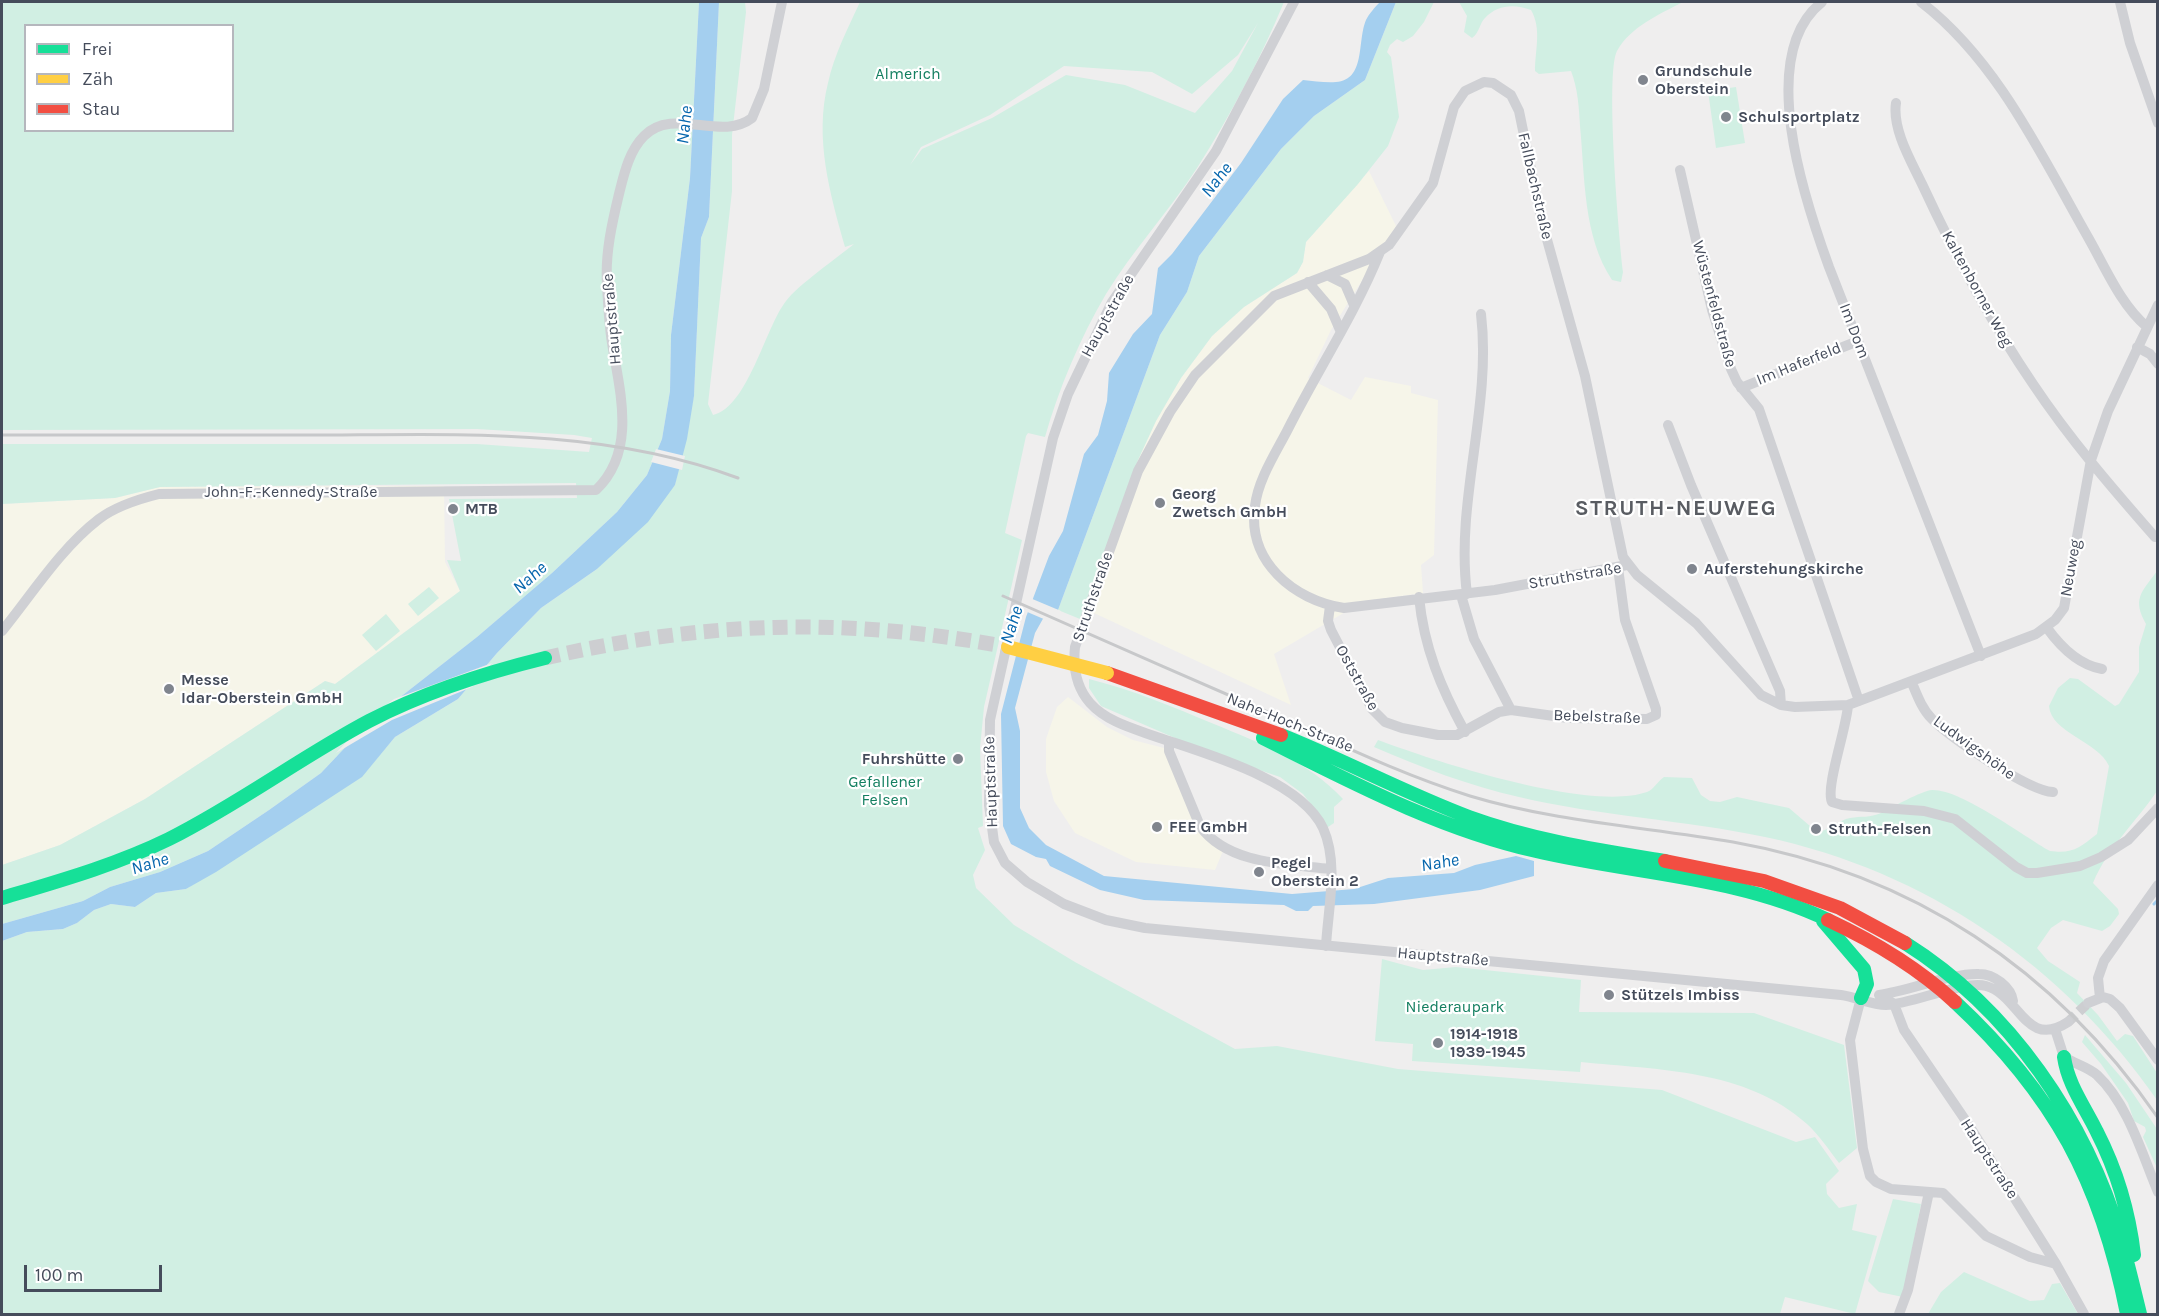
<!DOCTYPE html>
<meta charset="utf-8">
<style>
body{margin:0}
#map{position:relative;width:2159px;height:1316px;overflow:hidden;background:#efeeee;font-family:Karla,sans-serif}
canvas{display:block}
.frame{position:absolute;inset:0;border:3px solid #454c5b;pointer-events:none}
.legend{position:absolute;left:24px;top:24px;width:210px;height:108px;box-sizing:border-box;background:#fff;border:2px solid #b5b7bd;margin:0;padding:8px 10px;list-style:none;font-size:18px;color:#454c5b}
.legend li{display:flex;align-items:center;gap:12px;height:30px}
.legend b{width:30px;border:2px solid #b5b7bd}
.scale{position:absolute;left:24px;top:1265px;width:138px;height:27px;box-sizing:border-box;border:3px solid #454c5b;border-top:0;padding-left:8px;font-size:18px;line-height:21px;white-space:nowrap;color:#454c5b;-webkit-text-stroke:4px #fff;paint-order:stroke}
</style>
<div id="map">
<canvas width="2159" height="1316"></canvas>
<div class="frame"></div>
<ul class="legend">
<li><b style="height:8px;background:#16e098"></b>Frei</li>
<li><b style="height:8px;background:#ffcf43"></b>Zäh</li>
<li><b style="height:8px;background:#f24e42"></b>Stau</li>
</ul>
<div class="scale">100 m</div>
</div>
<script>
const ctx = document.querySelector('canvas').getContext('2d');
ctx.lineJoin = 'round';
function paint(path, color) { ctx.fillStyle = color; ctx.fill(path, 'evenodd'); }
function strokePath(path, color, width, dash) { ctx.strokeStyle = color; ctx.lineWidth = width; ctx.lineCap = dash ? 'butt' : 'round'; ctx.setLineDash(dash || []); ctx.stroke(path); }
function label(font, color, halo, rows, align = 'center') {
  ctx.font = font + ' Karla,sans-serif'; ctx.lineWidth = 4.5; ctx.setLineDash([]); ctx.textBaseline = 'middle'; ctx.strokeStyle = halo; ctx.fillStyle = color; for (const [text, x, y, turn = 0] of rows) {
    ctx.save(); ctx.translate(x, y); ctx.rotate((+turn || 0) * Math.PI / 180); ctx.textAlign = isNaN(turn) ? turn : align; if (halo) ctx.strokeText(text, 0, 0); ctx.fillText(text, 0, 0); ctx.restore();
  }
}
paint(new Path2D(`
 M1369 171 1396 226 1331 330 1308 378 1351 400 1365 377 1411 386V393L1438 400 1434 555 1421 565 1423 593 1364 601 1274 654 1291 705 1094 613 1090 624 1080 620 1138 460 1156 421 1181 378 1212 336 1244 307 1297 273 1303 262 1306 242Z
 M444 486 445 562 460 591 335 684 325 681 145 799 60 845 2 865V504L115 498 160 487Z
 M1068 697 1107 727 1133 740 1164 748 1202 835 1223 851 1215 870 1136 862 1075 833 1054 801 1046 772V739L1057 707Z`), '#f6f5e9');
paint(new Path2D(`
 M2 2H699L690 178 671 335 670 391 662 439 647 475 617 512 552 573 477 637 371 720 321 773 269 810 208 851 160 872 110 887 83 901 2 924V865L60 845 145 799 325 681 335 684 460 591 447 560 461 561 449 499 577 498 576 483 160 487 115 498 2 504V444H477L589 452 592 438 574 435 477 429 2 430ZM26 26H232V130H26Z
 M719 2H745L746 12 732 135V191L708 404 713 415C748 407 765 328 786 301 798 285 837 258 854 244L845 247C830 194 814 138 828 83 834 55 848 28 860 2H1284C1261 58 1230 116 1197 168 1169 211 1133 250 1106 294 1080 338 1059 388 1045 437L1028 433 1026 436 1005 533 1022 540 984 707 980 748 983 826 978 828 985 850 973 875 976 888 1014 925 1075 962 1235 1049 1277 1046 1398 1069 1662 1090 1796 1142 1815 1137 1839 1171 1826 1184 1827 1194 1839 1208 1857 1204 1852 1230 1877 1236 1855 1314 1785 1297 1780 1314H2V941L27 932 63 929 77 923 94 910 111 904 135 907 156 893 186 889 361 777 395 737 458 699 497 653 541 608 597 569 675 485 694 395 701 238 709 217ZM1258 23 1232 71 1195 113 1125 85 1066 75 992 118 922 149 910 165 921 147 990 115 1064 66 1152 72 1192 94 1238 55Z
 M1396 2H1434L1424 22 1413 36 1403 42 1397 39 1390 45 1387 52 1391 57 1399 117 1388 146 1358 184 1306 242 1303 262 1297 273 1244 307 1212 336 1181 378 1156 421 1138 460 1080 619 1058 610 1160 335 1187 292 1199 256 1281 149 1314 116 1365 80Z
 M1459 2H1683C1660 14 1630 27 1617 51 1605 73 1619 240 1623 272L1621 282 1612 280C1583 236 1585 178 1580 126 1579 108 1578 89 1571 71L1539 74 1535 71C1535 50 1542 29 1531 10 1515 4 1498 4 1485 18 1479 24 1480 32 1472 38L1464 32 1467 16Z
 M1736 87 1745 143 1716 148 1708 91Z
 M2157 571V791C2136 822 2108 847 2093 883L2118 909 2119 914 2110 926 2102 931 2063 920 2051 928 2037 948 2048 961 2080 982 2077 993 2098 1015 2117 1041 2125 1034 2133 1036 2157 1073V1100C2064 966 1926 871 1765 837 1684 820 1600 816 1519 797 1469 786 1421 767 1374 747L1378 740C1437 762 1589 812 1647 792 1653 790 1658 781 1664 777L1692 778 1701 795 1710 801 1720 802 1737 797 1789 808 1817 832C1831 830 1839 820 1850 818 1861 816 1870 818 1881 813 1893 807 1921 791 1932 790 1961 789 2023 836 2050 851 2073 854 2079 848 2097 834L2109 766C2098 741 2051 733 2049 706L2058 688 2070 678 2078 679 2115 706 2119 704 2139 672V647L2146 624C2132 599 2141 593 2157 571Z
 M429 587 439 598 418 616 408 604Z
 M386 614 400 631 376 651 362 635Z
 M1089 679C1133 690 1173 707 1214 724 1260 743 1309 762 1343 799L1334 807V823L1328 827 1303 794 1280 777 1212 754 1101 706 1089 688Z
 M1382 959 1423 970 1456 967 1581 980 1579 1012 1754 1013 1844 1045 1857 1148 1839 1163C1829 1150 1819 1135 1807 1124 1746 1069 1658 1070 1581 1062L1580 1072 1412 1061 1413 1044 1375 1041Z
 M2085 1035 2126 1083 2157 1129V1168L2143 1137 2146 1131 2145 1127 2134 1121 2128 1103 2101 1064 2082 1042Z
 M1893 1199 1921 1204 1903 1297 1879 1292 1868 1281Z
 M1964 1272 2030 1301 2044 1300 2052 1284 2060 1283 2078 1314H1928L1941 1292Z`), '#d1efe3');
paint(new Path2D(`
 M699 2H719L709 217 701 238 694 396 687 439 675 485 648 522 597 569 541 608 497 653 458 699 395 737 362 777 216 872 186 889 156 893 135 907 111 904 94 910 77 923 63 929 27 932 2 941V924L83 901 110 887 160 872 208 851 269 810 321 773 371 720 477 637 552 573 617 512 647 475 662 439 670 391 671 335 690 178Z
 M1380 2H1396L1365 80 1314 116 1281 149 1199 256 1187 292 1160 335 1058 610 1049 608 1035 633 1015 708 1020 731V808L1029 828 1046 845 1104 876 1292 894 1354 889 1388 878 1454 873 1475 865 1516 856 1534 861V876L1480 890 1374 904 1313 906 1308 911H1296L1284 905 1144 900 1100 890 1050 866 1046 859 1036 857 1011 844 1003 826 1001 714 1026 617 1049 556 1063 531 1084 454 1098 435 1107 401 1109 373 1133 334 1152 314 1158 268 1172 254 1241 163 1283 99 1303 80C1314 81 1326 83 1336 82 1366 80 1357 41 1366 20 1369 14 1375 7 1380 2Z`), '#a4cfef');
paint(new Path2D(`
 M656 449 685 456 682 470 651 462Z
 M1030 598 1061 611 1051 612 1046 620 1025 611Z
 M492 663 472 687 392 720 336 753 369 718 394 699Z`), '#efeeee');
strokePath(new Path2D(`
 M2154 904 2158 900`), '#a4cfef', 3);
strokePath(new Path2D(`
 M2068 1022 2088 1003`), '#cdced1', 10, [10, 5]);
strokePath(new Path2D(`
 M545 658C706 621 845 617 1008 647`), '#cdced1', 15, [15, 8]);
strokePath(new Path2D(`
 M1294 2 1216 151 1112 302 1068 394 1053 438 990 720 989 805 994 842 1005 863 1027 882 1064 904 1106 920 1145 928 1841 995C1856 997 1872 1005 1886 1005 1913 1004 1964 980 1986 986 2020 995 2025 1050 2068 1022
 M1822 2C1755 55 1805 201 1829 267L1981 656
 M1921 2C1998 61 2042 157 2089 239 2106 269 2121 305 2147 327
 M2120 2 2130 43 2158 123
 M1896 103C1892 129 1911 161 1922 184 1954 253 1990 321 2033 384 2069 438 2112 488 2155 537
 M1680 170 1712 310 1731 369 1737 382 1759 409 1859 701
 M1380 252C1355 314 1317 371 1287 431 1275 454 1258 480 1255 506 1247 561 1293 600 1344 608L1495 590 1627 565
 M1327 275 1345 284 1354 305
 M1308 282 1331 309 1340 330
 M2137 347 2150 354 2158 364
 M1741 388 1858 341
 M1668 425 1691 485 1780 691 1781 705
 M1467 594C1455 501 1492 407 1481 314
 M1461 595 1474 639 1511 710
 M1419 597C1424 648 1441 688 1465 732
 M1330 606 1328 621 1331 630 1372 709 1385 722 1402 728 1438 735H1457L1499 712 1511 710 1568 718 1647 719 1656 715V709L1625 620 1618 568
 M2047 628C2060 646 2079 665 2102 669
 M2 631C32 594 61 548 99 519 116 506 139 499 159 494L596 490C637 451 620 392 612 343 609 324 608 304 607 284 605 254 612 223 619 194 624 174 629 151 644 136 673 106 721 142 752 118L764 89 782 2
 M1912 683C1917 695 1922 709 1932 719 1951 738 2028 791 2053 792
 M1848 705C1847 727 1825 788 1832 802L1842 805 1924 811 1955 819 2016 867 2027 873H2037L2080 866 2101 857 2128 840 2158 808
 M1169 741V751L1200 826C1228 865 1288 864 1330 869
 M1326 946C1328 909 1339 863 1323 828 1300 779 1203 753 1154 736 1131 728 1106 721 1090 703 1076 687 1073 666 1075 647L1138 471 1170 412 1195 375 1274 296 1369 259 1389 245 1433 183 1454 107 1465 91 1484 82 1493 83 1511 95 1519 111 1541 218 1585 376 1623 557 1637 575 1696 623 1761 695 1781 705 1795 707 1848 705 2036 634 2055 620 2064 608 2091 460 2108 411 2158 305
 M1879 995C1909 991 1951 973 1979 974 1994 974 2011 987 2013 1001
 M1880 995 1894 1004 1904 1030 1968 1124 2056 1264 2084 1314
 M1861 998 1850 1040 1863 1149 1870 1176 1876 1182 1891 1189 1943 1193 1986 1236 2030 1257 2056 1264
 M2100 998 2098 978 2104 961 2158 885
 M2088 1003 2103 997 2110 999 2120 1008 2158 1060
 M2055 1029 2064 1057C2075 1064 2088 1067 2097 1075 2128 1104 2142 1154 2158 1192
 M1899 1314 1908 1290 1929 1192`), '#cfd0d4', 10);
strokePath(new Path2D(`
 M1281 735C1344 760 1405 793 1469 817 1532 840 1598 850 1665 861
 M1263 738C1351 782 1439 829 1536 851 1633 874 1736 876 1828 920
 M2 898C59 881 116 865 169 839 239 804 301 757 369 721 425 692 484 673 545 658
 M1823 921 1864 969 1867 984 1861 998
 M1905 943C2010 1009 2086 1120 2121 1239 2128 1264 2134 1289 2140 1314
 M1955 1002C2054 1094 2101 1182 2127 1314
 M2064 1057C2068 1085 2085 1107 2097 1132 2117 1171 2129 1212 2134 1255`), '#16e098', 14);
strokePath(new Path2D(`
 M1107 673 1281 735
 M1665 861 1764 881 1840 908 1905 943
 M1828 920C1873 941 1918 968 1955 1002`), '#f24e42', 14);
strokePath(new Path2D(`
 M2 435C114 435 226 435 338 435 473 434 610 430 738 478
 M1003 596C1093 636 1182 675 1272 714 1337 743 1402 775 1470 796 1556 822 1646 827 1733 842 1913 874 2055 969 2158 1118`), '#c7c8ca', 3);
strokePath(new Path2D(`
 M1008 647 1107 673`), '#ffcf43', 14);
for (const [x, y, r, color] of [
 [1643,80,6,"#80858e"],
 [1726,117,6,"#80858e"],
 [1160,503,6,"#80858e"],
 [453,509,6,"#80858e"],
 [1692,569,6,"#80858e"],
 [169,689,6,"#80858e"],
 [958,759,6,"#80858e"],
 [1157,827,6,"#80858e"],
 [1816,829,6,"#80858e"],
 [1259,872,6,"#80858e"],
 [1609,995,6,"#80858e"],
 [1438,1043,6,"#80858e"]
]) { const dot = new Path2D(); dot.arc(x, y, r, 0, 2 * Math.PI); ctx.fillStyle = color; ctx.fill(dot); strokePath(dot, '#fff', 2); }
label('bold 16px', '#454c5b', '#fff', [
 ["Grundschule",1655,71],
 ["Oberstein",1655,89],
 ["Schulsportplatz",1738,117],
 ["Georg",1172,494],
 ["Zwetsch GmbH",1172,512],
 ["MTB",465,509],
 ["Auferstehungskirche",1704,569],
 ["Messe",181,680],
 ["Idar-Oberstein GmbH",181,698],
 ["Fuhrshütte",946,759,"right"],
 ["FEE GmbH",1169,827],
 ["Struth-Felsen",1828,829],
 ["Pegel",1271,863],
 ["Oberstein 2",1271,881],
 ["Stützels Imbiss",1621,995],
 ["1914-1918",1450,1034],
 ["1939-1945",1450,1052]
], 'left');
label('16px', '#137f60', '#fff', [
 ["Almerich",908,74],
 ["Gefallener",885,782],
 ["Felsen",885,800],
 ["Niederaupark",1455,1007]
]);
label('16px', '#454c5b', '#fff', [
 ["Fallbachstraße",1535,186,77],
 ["Kaltenborner Weg",1977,289,61],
 ["Wüstenfeldstraße",1714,304,75],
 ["Hauptstraße",1108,316,-61],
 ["Hauptstraße",612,319,-95],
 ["Im Dom",1854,331,69],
 ["Im Haferfeld",1799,364,-22],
 ["John-F.-Kennedy-Straße",291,492],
 ["Neuweg",2071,568,-80],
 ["Struthstraße",1575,576,-10],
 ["Struthstraße",1093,597,-71],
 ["Oststraße",1357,678,61],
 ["Bebelstraße",1597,717,2],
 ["Nahe-Hoch-Straße",1290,723,22],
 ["Ludwigshöhe",1974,748,36],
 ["Hauptstraße",991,782,-92],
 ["Hauptstraße",1443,957,5],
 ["Hauptstraße",1989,1159,57]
]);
label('italic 18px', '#0666ad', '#fff', [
 ["Nahe",685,125,-84],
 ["Nahe",1217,180,-52],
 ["Nahe",530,578,-41],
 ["Nahe",1012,625,-72],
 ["Nahe",1440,863,-10],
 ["Nahe",150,864,-17]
]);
ctx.letterSpacing = '1.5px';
label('bold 22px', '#595c62', '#fff', [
 ["STRUTH-NEUWEG",1676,509]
]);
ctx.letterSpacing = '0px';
</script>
